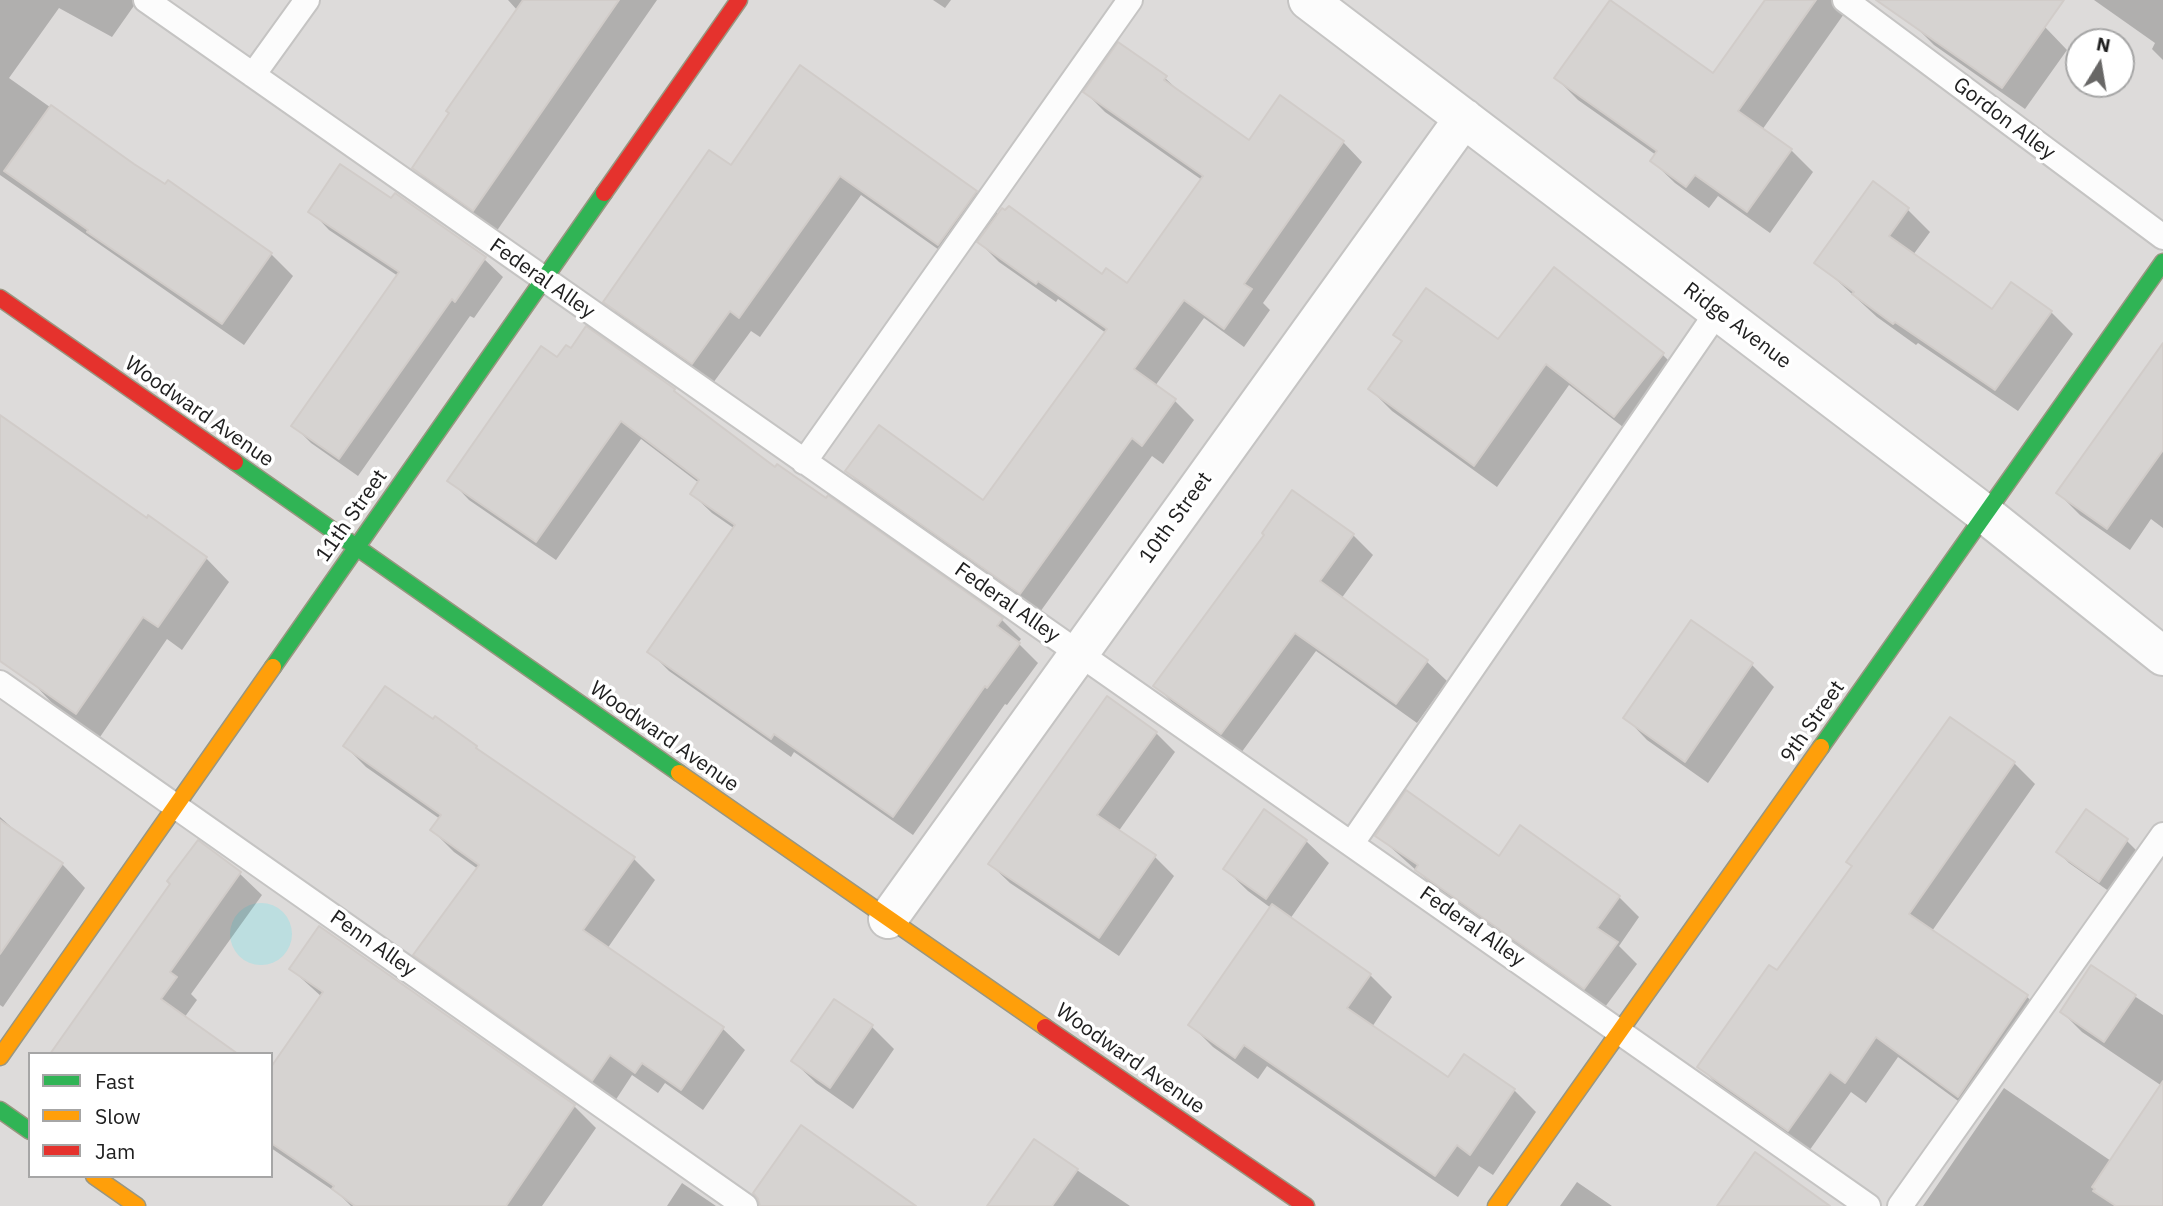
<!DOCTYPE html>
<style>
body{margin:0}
#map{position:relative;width:2163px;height:1206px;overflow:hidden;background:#eeebe8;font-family:"IBM Plex Sans",sans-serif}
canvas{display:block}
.legend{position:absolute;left:28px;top:1052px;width:245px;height:126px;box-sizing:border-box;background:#fff;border:2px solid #a6a6a6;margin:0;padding:9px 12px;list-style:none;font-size:21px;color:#202020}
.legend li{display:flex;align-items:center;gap:14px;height:35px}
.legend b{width:35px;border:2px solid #a6a6a6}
.north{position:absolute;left:2065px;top:28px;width:70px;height:70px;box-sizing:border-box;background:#fff;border:2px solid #a6a6a6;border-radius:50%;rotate:11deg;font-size:19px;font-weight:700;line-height:28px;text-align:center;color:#202020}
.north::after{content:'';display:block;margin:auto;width:24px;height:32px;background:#686766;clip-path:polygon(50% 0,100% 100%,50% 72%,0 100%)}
</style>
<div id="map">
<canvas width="2163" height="1206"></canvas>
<ul class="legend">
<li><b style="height:9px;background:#30b455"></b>Fast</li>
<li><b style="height:9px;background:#ff9f0a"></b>Slow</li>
<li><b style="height:9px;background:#e5322d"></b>Jam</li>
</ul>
<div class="north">N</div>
</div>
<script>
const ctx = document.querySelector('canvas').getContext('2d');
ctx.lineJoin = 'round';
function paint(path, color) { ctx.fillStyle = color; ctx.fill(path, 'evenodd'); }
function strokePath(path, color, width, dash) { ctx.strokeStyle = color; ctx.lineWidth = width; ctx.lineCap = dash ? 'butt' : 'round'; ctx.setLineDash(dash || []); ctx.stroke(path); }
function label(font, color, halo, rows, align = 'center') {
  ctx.font = font + ' "IBM Plex Sans",sans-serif'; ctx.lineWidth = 7; ctx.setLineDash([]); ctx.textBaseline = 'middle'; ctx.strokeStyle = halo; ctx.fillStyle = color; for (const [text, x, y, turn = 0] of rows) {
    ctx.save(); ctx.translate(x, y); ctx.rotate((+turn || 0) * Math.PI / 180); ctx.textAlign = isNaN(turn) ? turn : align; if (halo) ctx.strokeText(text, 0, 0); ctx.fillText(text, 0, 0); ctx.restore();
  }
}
paint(new Path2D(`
 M0 0H2163V1206H0ZM2079 42H2121V84H2079ZM30 1054H271V1176H30Z`), '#dddbda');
paint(new Path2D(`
 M230 934a31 31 0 1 1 62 0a31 31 0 1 1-62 0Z`), '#bcdee0');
paint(new Path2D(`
 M0 0H138L112 37 59 8 9 78 133 166 271 254 293 276 244 345 0 175Z
 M508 0H657L496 232 436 190 414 168 518 11Z
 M933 0H951L945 8Z
 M1767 0H1847L1851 4 1762 130 1791 150 1813 172 1770 233 1718 196 1709 208 1675 183 1652 161 1656 155 1578 100 1556 78 1714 75Z
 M1928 0H2004L2045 27 2067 50 2025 109 1934 45 1912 23Z
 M2094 0H2163V60L2152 49 2155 43Z
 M800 68 976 192 999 215 1102 276 1127 285 1202 180 1105 112 1085 92 1165 78 1183 95 1249 142H1343L1362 162 1263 303 1270 310 1244 347 1204 318 1155 386 1175 401 1194 420 1163 464 1152 456 1040 612 867 491 847 471 984 503 1106 333 1058 299 1056 302 999 262 979 242 988 231 985 229 959 264 861 195 760 337 751 331 713 383 626 322 605 302 731 168Z
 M1874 184 1908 210 1930 232 1913 255 1992 312H2051L2073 334 2018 411 1918 343 1916 345 1877 317 1817 262Z
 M311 211 484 259 503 277 474 318 470 316 358 476 311 443 293 425 398 276 329 230Z
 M1395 334 1663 355 1685 377 1637 438 1569 385 1497 487 1392 411 1370 389 1403 343Z
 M557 360 674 390 687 403 775 470 1002 620 1021 639 1018 643 1038 663 1007 705 1005 704 913 835 794 752 791 757 669 671 649 651 735 529 712 513 692 494 699 483 641 439 556 560 469 500 450 480Z
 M2163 362V528L2151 519 2130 550 2080 515 2058 493Z
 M0 415 147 520 206 558 229 582 182 650 167 639 100 737 53 704 0 648Z
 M1353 535 1373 555 1341 599 1426 661 1447 681 1417 723 1316 651 1241 753 1176 706 1156 686Z
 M1692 623 1752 665 1774 687 1708 783 1647 740 1625 717Z
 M1107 698 1156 733 1175 752 1118 832 1155 857 1174 876 1119 956 1010 883 990 864Z
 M345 746 476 748 484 755 633 858 655 880 607 949 723 1029 745 1050 703 1110 665 1083 658 1093 632 1075 615 1101 437 976 416 955 478 869 454 852 432 830 440 819 366 767Z
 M2014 763 2035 784 1932 931 2026 996 2048 1017 1980 1117 1898 1057 1866 1103 1851 1092 1809 1151 1721 1088 1700 1067 1777 973 1853 867Z
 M2086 812 2127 841 2138 852 2110 892 2069 863 2058 852Z
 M0 817 28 842 62 864 85 888 3 1007 0 1005Z
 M1521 828 1619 897 1639 917 1619 946 1637 964 1605 1007 1437 889 1377 835 1499 858Z
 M1306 841 1329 863 1290 919 1370 975 1392 997 1372 1027 1449 1080 1514 1090 1536 1112 1493 1175 1479 1166 1458 1197 1267 1066 1258 1079 1213 1047 1191 1025 1271 908 1248 891 1225 869Z
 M198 843 240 874 262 895 191 994 197 1000 184 1018 68 1054Z
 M319 928 574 1106 596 1128 542 1206H351L340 1195 271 1148V1070L322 997 291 969Z
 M2092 968 2163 1015V1206H1923L2004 1088 2111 1161 2162 1086 2082 1032 2062 1012Z
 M835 1001 872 1027 894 1049 853 1109 816 1083 793 1061Z
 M1034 1141 1130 1206H989Z
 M1577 1182 1612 1206H1560Z
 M682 1183 716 1206H667Z`), '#0003');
const building = new Path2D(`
 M523 0H619L473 211 412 168 449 113 446 111Z
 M1610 0 1713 73 1765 0H1816L1738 111 1792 149 1747 212 1695 175 1686 187 1650 161 1657 151 1554 78Z
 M1876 0H2064L2002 88Z
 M1118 42 1167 76 1164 80 1249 140 1280 95 1344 141 1244 284 1252 289 1224 329 1184 300 1134 369 1176 399 1142 446 1132 438 1020 594 845 471 879 425 983 500 1107 329 1038 281 1036 284 977 242 1002 208 1005 210 1009 206 1102 274 1106 268 1127 283 1203 176 1083 92Z
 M800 65 977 191 938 245 840 176 739 318 730 311 692 364 603 302 709 150 731 165Z
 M51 105 134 164 165 184 168 180 272 253 222 324 87 232 88 230 4 171Z
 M340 164 391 198 395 193 486 257 455 302 452 299 339 459 291 426 399 272 308 212Z
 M1873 181 1909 208 1889 236 1992 309 2011 282 2052 311 1995 390 1895 322 1893 324 1852 294 1854 292 1814 263Z
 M1554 267 1664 353 1614 417 1546 364 1474 466 1368 389 1402 341 1393 335 1426 288 1498 339Z
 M586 326 675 389 674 391 775 467 777 464 826 498 828 495 1003 618 997 626 1020 643 987 688 985 686 893 817 774 734 771 739 647 652 735 525 690 494 699 480 621 421 536 542 447 481 541 346 557 357 566 345 571 348Z
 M2163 343V450L2107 529 2056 493Z
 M0 415 147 518 148 515 207 557 158 627 143 617 76 714 0 661Z
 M1292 490 1354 534 1320 581 1428 660 1396 704 1295 633 1221 734 1153 686 1264 535 1262 533Z
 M1691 620 1753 663 1685 762 1623 718Z
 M385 686 433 719 435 716 477 746 476 748 635 857 583 930 724 1027 681 1090 642 1063 635 1073 610 1055 592 1081 413 955 479 865 430 830 441 815 343 746Z
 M1107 696 1157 732 1097 815 1156 855 1099 938 988 864Z
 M1950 717 2015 762 1909 914 2028 995 1958 1097 1876 1037 1845 1083 1830 1072 1788 1131 1697 1067 1769 965 1777 970 1852 866 1846 862Z
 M1406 790 1499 856 1520 825 1620 896 1597 928 1618 942 1584 989 1415 870 1418 865 1375 836Z
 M1264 809 1307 840 1266 899 1223 869Z
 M2086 809 2128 839 2099 882 2056 852Z
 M0 820 63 863 0 954Z
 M198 840 241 872 170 972 177 977 161 999 238 1054H50L170 884 167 881Z
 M1272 904 1371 974 1347 1008 1448 1077 1464 1054 1515 1089 1470 1155 1457 1145 1435 1176 1244 1045 1235 1058 1188 1025Z
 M319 926 575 1105 506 1206H355L332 1189 334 1186 271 1143V1067L323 992 289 969Z
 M2091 965 2136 995 2104 1042 2060 1012Z
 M834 999 873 1025 830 1088 791 1061Z
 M2163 1081V1206H2116L2093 1191 2095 1189 2092 1187Z
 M801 1125 916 1206H760L758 1199 753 1193Z
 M1034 1139 1078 1169 1052 1206H987Z
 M1755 1152 1830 1206H1717Z`);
paint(building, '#d6d3d1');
strokePath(building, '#d1ccc9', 2);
const lane = new Path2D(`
 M146 0 1868 1206
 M1845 0 2163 237
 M253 75 307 0
 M804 462 1130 0
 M0 683 745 1206
 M1352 843 1718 311
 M1900 1206 2163 835`);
const street = new Path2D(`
 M1308 0 1985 514 2163 656
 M888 919 1464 118`);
const fast = new Path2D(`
 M235 462 679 773
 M273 667 604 193
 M1821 747 2163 262
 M0 1110 30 1131`);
const slow = new Path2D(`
 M679 773 1045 1027
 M0 1057 273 667
 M94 1176 137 1206
 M1496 1206 1821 747`);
const jam = new Path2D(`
 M604 193 739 0
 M0 298 235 462
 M1045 1027 1306 1206`);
strokePath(lane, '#c5c4c3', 28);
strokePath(street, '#c5c4c3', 42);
strokePath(fast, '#999680', 19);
strokePath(slow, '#999680', 19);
strokePath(jam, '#999680', 19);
strokePath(lane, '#fcfcfc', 24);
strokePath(street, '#fcfcfc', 38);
strokePath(fast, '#30b455', 16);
strokePath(slow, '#ff9f0a', 16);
strokePath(jam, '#e5322d', 16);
label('21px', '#202020', '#fff', [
 ["Gordon Alley",2004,119,37],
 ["Federal Alley",542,279,35],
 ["Ridge Avenue",1737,326,37],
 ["Woodward Avenue",199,412,35],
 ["11th Street",352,516,-55],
 ["10th Street",1176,518,-54],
 ["Federal Alley",1007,603,35],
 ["9th Street",1813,722,-55],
 ["Woodward Avenue",664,737,35],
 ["Federal Alley",1472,927,35],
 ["Penn Alley",373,944,35],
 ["Woodward Avenue",1130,1059,35]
]);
</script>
